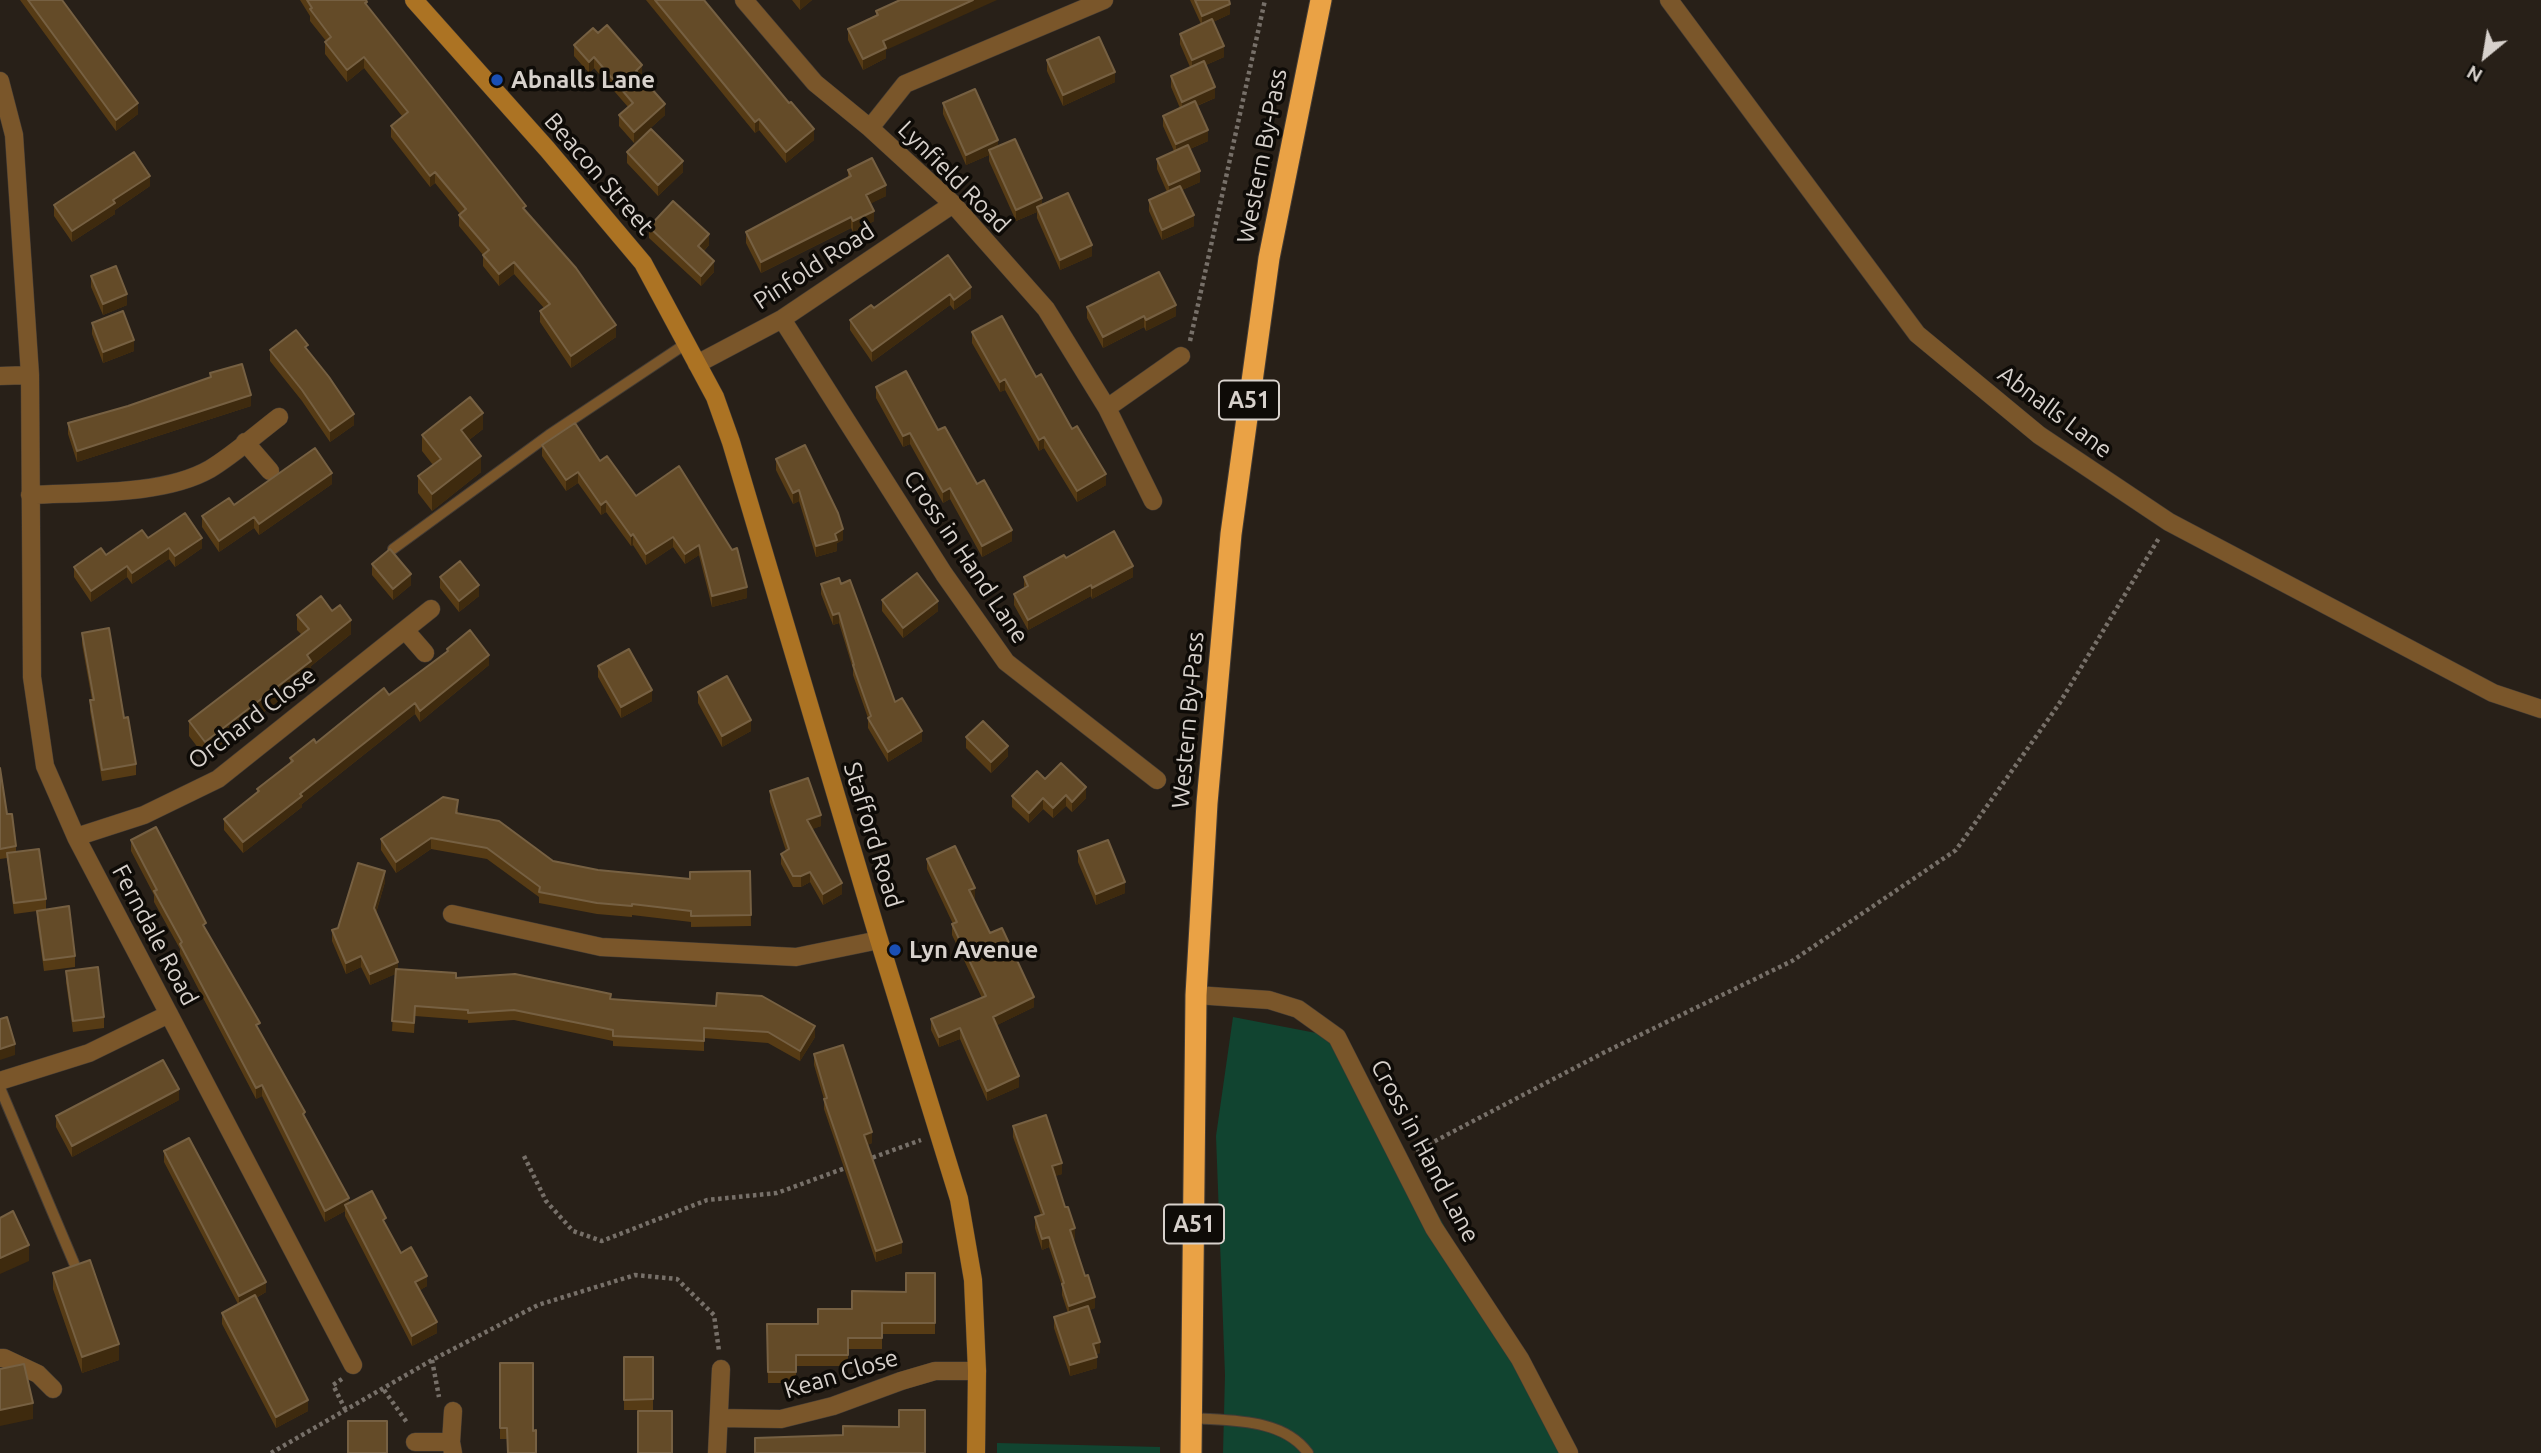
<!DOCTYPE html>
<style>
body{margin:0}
#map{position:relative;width:2541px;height:1453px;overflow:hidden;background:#282018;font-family:Ubuntu,sans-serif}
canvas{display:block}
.north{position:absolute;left:2450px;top:21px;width:70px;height:70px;-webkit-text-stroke:5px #0e0b07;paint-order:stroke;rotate:210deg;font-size:19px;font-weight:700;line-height:28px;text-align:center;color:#d7d1cc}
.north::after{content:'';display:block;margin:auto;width:24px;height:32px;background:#d7d1cc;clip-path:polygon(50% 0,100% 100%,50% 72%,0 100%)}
</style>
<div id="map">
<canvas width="2541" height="1453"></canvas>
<div class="north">N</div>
</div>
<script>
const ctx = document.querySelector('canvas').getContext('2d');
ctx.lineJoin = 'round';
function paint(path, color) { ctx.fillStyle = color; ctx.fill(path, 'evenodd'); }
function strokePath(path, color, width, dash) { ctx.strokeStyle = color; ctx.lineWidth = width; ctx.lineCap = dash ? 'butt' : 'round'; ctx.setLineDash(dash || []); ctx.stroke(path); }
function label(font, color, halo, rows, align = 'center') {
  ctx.font = font + ' Ubuntu,sans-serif'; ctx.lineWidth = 7; ctx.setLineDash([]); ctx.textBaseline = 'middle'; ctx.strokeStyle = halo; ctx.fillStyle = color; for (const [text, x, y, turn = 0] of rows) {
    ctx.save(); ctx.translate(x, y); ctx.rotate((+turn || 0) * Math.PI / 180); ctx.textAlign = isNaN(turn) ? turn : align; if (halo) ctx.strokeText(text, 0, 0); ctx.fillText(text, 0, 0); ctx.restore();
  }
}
paint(new Path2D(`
 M1233 1017 1337 1037 1529 1375 1569 1453H1223L1225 1375 1216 1136Z
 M997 1443 1160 1447V1453H997Z`), '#114430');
const lane = new Path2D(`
 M393 549 549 435 687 343
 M0 1088 74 1263
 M1192 1418C1230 1421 1283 1418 1308 1453`);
const street = new Path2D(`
 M744 0 815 83 870 128 953 204 1046 309 1107 408 1153 501
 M1669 0 1917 334 2039 435 2169 522 2493 693 2541 709
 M0 81 14 135 30 375 32 677 45 766 76 837 353 1365
 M870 128 905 84 1104 0
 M782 319 944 574 1006 662 1157 780
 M697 364 782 319 953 204
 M0 376 30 375
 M1107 408 1181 356
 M245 442 270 471
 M30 495C83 492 163 496 210 469 232 456 258 433 279 417
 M405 630 425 653
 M76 837 144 815 218 779 431 609
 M452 914 601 947 796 957 879 940
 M1196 995 1269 1000 1298 1009 1337 1037 1434 1228 1520 1359 1569 1453
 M0 1081 89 1053 169 1014
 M0 1358H4L38 1374 53 1389
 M453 1411 451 1442 453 1453
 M719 1418 781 1419 833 1406 901 1381 935 1371H977
 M415 1442H451
 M717 1453 721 1369`);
const secondary = new Path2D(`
 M414 0 547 149 643 263 715 397 731 442 879 940 959 1199 973 1280 977 1371 976 1453`);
const highway = new Path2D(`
 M1191 1453 1196 995 1207 803 1231 534 1269 258 1321 0`);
strokePath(lane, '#443c35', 12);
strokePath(street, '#443c35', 19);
strokePath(secondary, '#443c35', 19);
strokePath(highway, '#443c35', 23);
strokePath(new Path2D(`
 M1190 341 1265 0
 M1416 1151 1603 1053 1792 961 1956 850 2059 704 2159 538
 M524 1156 546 1201 573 1231 602 1241 707 1200 777 1193 848 1167
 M866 1160 921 1140
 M432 1360 439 1397
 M342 1379 333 1385 346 1411
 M384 1390 408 1424
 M271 1453 432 1360 538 1305 635 1275 677 1279 714 1315 719 1351`), '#777069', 4.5, [3.5, 3.5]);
strokePath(lane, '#7a562a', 10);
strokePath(street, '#7a562a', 18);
strokePath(secondary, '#ac7323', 18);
strokePath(highway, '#eaa245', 21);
paint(new Path2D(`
 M20 0H62L138 114 116 131Z
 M300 0H366L367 6 526 211 616 337 571 368 540 322V311L544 308 514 274 499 286 483 266V255L459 226V215L460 214 435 183 430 187 391 137V126L402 116 364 68 347 82 325 54V42L326 41 310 21V16Z
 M646 0H704L814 140 786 163 759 130 755 133Z
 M792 0H812L800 10Z
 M900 0 886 50V58L863 70 848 40V29L876 15V11Z
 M1190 0H1229L1230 14 1213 22 1224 57 1206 65 1215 98 1197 106 1208 141 1190 149 1200 182 1182 190 1194 226 1162 240 1149 211V200L1167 192 1157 169V159L1174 151 1163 126V116L1180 108 1171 87V76L1190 67 1180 44V34L1201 24Z
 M574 45 642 76 641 77 665 115 634 143 619 126V115L628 107 594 68 589 73 574 56Z
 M1047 60 1115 82 1063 106 1047 71Z
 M943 103 998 146 1042 205 1092 256 1060 270 1037 218V212L1016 221 989 161V155L966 165 943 114Z
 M627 152 683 172 658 196 627 163Z
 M848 170 886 196 871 203 874 221 853 232 851 228 761 273 746 243V232L848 178Z
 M150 186 115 210V214L72 242 54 216V205Z
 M649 227 709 245 704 251 714 272 701 286 649 238Z
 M948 255 971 298 954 310 950 305 872 362 850 330V320L874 308Z
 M91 276 127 305 103 315 91 287Z
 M1087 307 1176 316 1146 331 1144 327 1103 348 1087 318Z
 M92 323 134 351 103 363 92 334Z
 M972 332 1036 377 1072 429 1106 485 1077 502 1044 448 1039 451 1005 390 1000 392 972 343Z
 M270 350H308L354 425 330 442 302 401 270 361Z
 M210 373 251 406 77 462 68 434V423L128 406 210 377Z
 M876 387 938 430 977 484 1012 541 982 557 950 499 943 503 910 444 903 447 876 398Z
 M483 429 469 440 481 472 432 511 418 493V476L433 465 422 451V435Z
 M542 445 600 461 636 496 679 466 747 598 712 607 699 555 685 564 673 547 646 565 633 545 631 546 606 512 601 515 578 483 566 491 542 456Z
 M776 459 843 540 837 543V551L816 557 799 501 793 504 776 470Z
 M332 484 259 535 254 528 219 552 202 527V516L234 505Z
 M148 538 202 548 175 567 169 559 132 584 127 577 91 602 74 577V567L106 555Z
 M1066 558 1133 577 1092 599 1091 596 1028 630 1014 605V594L1024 589V577Z
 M372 564 411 585 393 600 372 575Z
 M440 577 479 596 459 612 440 588Z
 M821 584 895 702 922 741 888 762 868 728V718L853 675V669L839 623 833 625 821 594Z
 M882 600 938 611 903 638 882 611Z
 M297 615 351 634 311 666V676L205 757 189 736V721L302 635 297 630Z
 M82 633 136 764V775L102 781 90 711V700H92L82 644Z
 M447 649 489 665 420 722 415 714 302 804V807L243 853 224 830V819L257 793V789L290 763V758L316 743 389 695 447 652Z
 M598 666 652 701 621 718 598 677Z
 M698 692 751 731 722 747 698 703Z
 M966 737 1008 756 991 773 966 748Z
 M0 768 7 814 16 846V852L46 899V909L75 956V967L44 971 37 921V911L14 914 7 858 0 859Z
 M1045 779 1086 798 1072 812 1066 806 1053 818 1043 809 1029 823 1012 807V796Z
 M770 791 821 826 812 829 842 894 823 905 810 882 801 887H793L781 864V854L786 851 770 802Z
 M458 810V813L553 861 598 870 690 879 750 871 751 926 691 927V922L632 915V917L597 914 539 903V897L487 859 431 849 396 873 381 850V839Z
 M131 840 206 930 305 1118 349 1203 386 1226 401 1253 427 1286 420 1290 437 1333 412 1346 345 1216V1211L325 1222 262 1096 256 1099 180 954V949L154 902V895L131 851Z
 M1078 851 1125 893 1096 905 1078 862Z
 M927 859 975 898 973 899 990 933 1034 1007 997 1025 1019 1087 987 1101 960 1039 939 1047 931 1030V1019L982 998 952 935V924H953L927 869Z
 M385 882 376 913 398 969 611 999 815 1037 800 1061 768 1043 704 1038V1051L613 1046V1041L514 1020 468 1023V1020L415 1016 414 1033 392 1031 395 974 370 985 361 967 346 974 332 941V930L338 928Z
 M66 971 104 1017V1028L73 1032 66 982Z
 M814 1054 872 1143 867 1145 902 1253 876 1262 824 1109V1099L814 1065Z
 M179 1100 72 1157 56 1127V1116Z
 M1013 1126 1062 1174 1055 1176 1075 1239 1073 1240 1095 1308 1089 1310 1100 1353 1096 1354 1097 1368 1070 1376 1054 1328V1317L1068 1313 1062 1295V1286L1049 1247 1042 1250 1035 1228V1217L1041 1215 1013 1137Z
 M164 1151 266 1292 256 1298 308 1411 276 1428 222 1324V1313L238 1304 164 1162Z
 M53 1273 119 1360 82 1373 53 1289Z
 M935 1273V1334H882V1349H848V1366H796V1383H768L767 1324H818L852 1309 906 1292Z
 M624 1357H653V1410H624Z
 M500 1363 533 1431 507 1439H500Z`), '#563b15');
paint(new Path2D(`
 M800 0H812L800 10Z
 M973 0H997L886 50V58L863 70V59L883 41Z
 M1230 4V14L1202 27V16Z
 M1224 46V57L1192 71V60Z
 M364 57V68L347 82V70Z
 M594 57V68L589 73V62Z
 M642 65V76L636 81V71Z
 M1115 72V82L1063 106V95Z
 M1215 87V98L1182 112V102Z
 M138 103V114L116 131V120Z
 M665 104V115L634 143V132Z
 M759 119V130L755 133V122Z
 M814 129V140L786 163V152Z
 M1208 130V141L1176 155V144Z
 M998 140V151L989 150V155L966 165V155Z
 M683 161V172L658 196V185Z
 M1200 171V182L1169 196V185Z
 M435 172V183L430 187V176Z
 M150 176V186L115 210V214L72 242V231L113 200Z
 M886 185V196L866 206V195Z
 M1042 198V209L1037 207V212L1016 221V210Z
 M874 211V221L853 232V221Z
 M1194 215V226L1162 240V230Z
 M851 217V228L761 273V262Z
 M709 234V245L698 257V246Z
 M1092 245V256L1060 270V260Z
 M714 261V272L701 286V276Z
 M514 262V274L499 286V274Z
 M971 287V298L954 310V300Z
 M127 294V305L103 315V304Z
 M950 294V305L872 362V351Z
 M1176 305V316L1146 331V320Z
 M1144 316V327L1103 348V337Z
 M616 325V337L571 368V356Z
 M134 340V351L103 363V352Z
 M1005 379V390L1000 392V382Z
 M251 395V406L77 462V451Z
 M483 413V429L461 446V430Z
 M354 414V425L330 442V431Z
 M910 433V444L903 447V436Z
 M1044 437V448L1039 451V440Z
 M481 456V472L432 511V494Z
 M578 472V483L566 491V480Z
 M332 473V484L259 535V524Z
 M1106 474V485L1077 502V491Z
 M950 488V499L943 503V492Z
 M799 490V501L793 504V493Z
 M606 501V512L601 515V505Z
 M254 517V528L219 552V541Z
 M843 529V540L837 543V551L816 557V546Z
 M1012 530V541L982 557V546Z
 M633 534V545L631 546V536Z
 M673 537V547L646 565V554Z
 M202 538V548L175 567V556Z
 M699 545V555L685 564V554Z
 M169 548V559L132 584V573Z
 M127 566V577L91 602V591Z
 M1133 566V577L1092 599V588Z
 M411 574V585L393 600V589Z
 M479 585V596L459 612V601Z
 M1091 585V596L1028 630V620Z
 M747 587V598L712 607V596Z
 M938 601V611L903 638V628Z
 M839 613V623L833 625V615Z
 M351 620V634L311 666V676L205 757V742L307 655Z
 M489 655V665L420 722V711Z
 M652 690V701L621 718V707Z
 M415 703V714L302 804V807L243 853V842L300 794Z
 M751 720V731L722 747V736Z
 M922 731V741L888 762V752Z
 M1008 746V756L991 773V762Z
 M1086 787V798L1072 812V802Z
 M1066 795V806L1053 818V808Z
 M1043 798V809L1029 823V813Z
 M821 815V826L807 831V820Z
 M431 838V849L396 873V862Z
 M385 871V882L374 919V908Z
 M810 872V882L801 887V876Z
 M1125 882V893L1096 905V894Z
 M842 883V894L823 905V894Z
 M975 888V898L969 901V890Z
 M361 956V967L346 974V963Z
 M398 962V973L370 985V974Z
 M1034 997V1007L993 1027V1017Z
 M815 1026V1037L800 1061V1051Z
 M960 1028V1039L939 1047V1037Z
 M15 1044V1055L0 1060V1049Z
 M1019 1076V1087L987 1101V1091Z
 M262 1085V1096L256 1099V1088Z
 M179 1089V1100L72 1157V1146Z
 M872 1132V1143L864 1146V1135Z
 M1062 1163V1174L1052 1177V1166Z
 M349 1198V1209L345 1205V1211L325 1222V1211Z
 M1075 1228V1239L1070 1241V1230Z
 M1049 1237V1247L1042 1250V1239Z
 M902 1242V1253L876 1262V1251Z
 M29 1245V1261L0 1274V1258Z
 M427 1276V1286L415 1293V1282Z
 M266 1282V1292L239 1307V1296Z
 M1095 1297V1308L1069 1317V1306Z
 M437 1322V1333L412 1346V1336Z
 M1100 1342V1353L1093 1355V1344Z
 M119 1344V1360L82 1373V1357Z
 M1097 1357V1368L1070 1376V1365Z
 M308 1400V1411L276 1428V1417Z
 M33 1403V1419L0 1426V1410Z`), '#3e2a0e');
const building = new Path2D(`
 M28 0H62L138 103 116 120Z
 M307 0H366L367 2 365 3 526 206 523 208 576 268 616 325 571 356 540 311 550 304 514 262 499 274 483 255 489 250 459 215 466 209 435 172 430 176 391 126 408 112 364 57 347 70 325 42 331 37 310 9 312 8Z
 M655 0H704L789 103 791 102 814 129 786 152 759 119 755 122Z
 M900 0H973L883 41 886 48 863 59 848 29 878 15 876 11Z
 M1195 0H1229L1230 4 1202 16Z
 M1212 19 1224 46 1192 60 1180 34Z
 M607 25 642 65 636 71 665 104 634 132 619 115 633 103 594 57 589 62 574 45 593 28 598 33Z
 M1099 37 1115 72 1063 95 1047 60Z
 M1204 61 1215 87 1182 102 1171 76Z
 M975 89 998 140 966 155 943 103Z
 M1195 101 1208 130 1176 144 1163 116Z
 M651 129 683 161 658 185 627 152Z
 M1015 139 1042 198 1016 210 989 150Z
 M1188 145 1200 171 1169 185 1157 159Z
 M134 152 150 176 113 200 115 203 72 231 54 205Z
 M872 158 886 185 866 195 874 211 853 221 851 217 761 262 746 232 851 176 848 170Z
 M1180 186 1194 215 1162 230 1149 200Z
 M1068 193 1092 245 1060 260 1037 207Z
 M673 201 709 234 698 246 714 261 701 276 649 227Z
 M948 255 971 287 954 300 950 294 872 351 850 320 871 305 874 308Z
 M116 266 127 294 103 304 91 276Z
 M1159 272 1176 305 1146 320 1144 316 1103 337 1087 307Z
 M123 311 134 340 103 352 92 323Z
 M1002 316 1036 377 1041 374 1072 429 1077 426 1106 474 1077 491 1044 437 1039 440 1005 379 1000 382 972 332Z
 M296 330 308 345 305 347 329 377 354 414 330 431 302 390 270 350Z
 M242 364 251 395 77 451 68 423 128 406 211 377 210 373Z
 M906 371 938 430 945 427 977 484 984 480 1012 530 982 546 950 488 943 492 910 433 903 436 876 387Z
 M470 397 483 413 461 430 481 456 432 494 418 476 441 459 422 435Z
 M575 423 600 461 607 456 636 496 679 466 732 550 737 548 747 587 712 596 699 545 685 554 673 537 646 554 633 534 631 536 606 501 601 505 578 472 566 480 542 445Z
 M805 445 838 513 843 529 835 534 837 540 816 546 799 490 793 493 776 459Z
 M315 448 332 473 259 524 254 517 219 541 202 516 229 498 234 505Z
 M185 513 202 538 175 556 169 548 132 573 127 566 91 591 74 567 101 548 106 555 142 530 148 538Z
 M1114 531 1133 566 1092 588 1091 585 1028 620 1014 594 1028 586 1024 577 1064 555 1066 558Z
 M390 549 411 574 393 589 372 564Z
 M460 561 479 585 459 601 440 577Z
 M917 573 938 601 903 628 882 600Z
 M839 578 841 584 850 580 895 702 902 698 922 731 888 752 868 718 871 716 853 665H854L839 613 833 615 821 584Z
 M321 596 332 611 340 605 351 620 307 655 311 661 205 742 189 721 309 629 297 615Z
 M109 628 124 718 128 717 136 764 102 770 90 700H94L82 633Z
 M470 630 489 655 420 711 415 703 300 794 302 796 243 842 224 819 259 791 257 789 293 761 290 758 314 739 316 743 384 688 389 695 448 651 447 649Z
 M629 649 652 690 621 707 598 666Z
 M727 676 751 720 722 736 698 692Z
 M983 721 1008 746 991 762 966 737Z
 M1061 763 1086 787 1072 802 1066 795 1053 808 1043 798 1029 813 1012 796 1037 771 1045 779Z
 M0 768 7 814H12L16 846 0 849Z
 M808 778 821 815 807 820 842 883 823 894 810 872 801 876H793L781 854 789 849 770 791Z
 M443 797 458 800 456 813 499 821 553 861 598 870 690 879V872L750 871 751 915 691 916V911L632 904V906L597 903 539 892 540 887 487 848 431 838 396 862 381 839Z
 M156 827 206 923 203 925 260 1023 256 1025 305 1112 303 1114 349 1198 325 1211 262 1085 256 1088 180 944 182 942 154 891 157 890 131 840Z
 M1108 840 1125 882 1096 894 1078 851Z
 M955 846 975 888 969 890 990 933 1002 928 1034 997 993 1017 1019 1076 987 1091 960 1028 939 1037 931 1019 986 996 952 924 957 922 927 859Z
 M39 849 46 899 14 903 7 853Z
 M358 863 385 871 374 908 398 962 370 974 361 956 346 963 332 930 338 928Z
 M69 906 75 956 44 960 37 911Z
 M98 967 104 1017 73 1021 66 971Z
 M396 969 456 973V978L515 974 611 994 610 999 637 1001 716 1006 717 993 762 996 815 1026 800 1051 768 1032 704 1028V1041L613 1036V1030L514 1010 468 1013V1010L415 1006 414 1023 392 1021Z
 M7 1017 15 1044 0 1049V1019Z
 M843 1045 872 1132 864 1135 902 1242 876 1251 824 1099 827 1098 814 1054Z
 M163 1060 179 1089 72 1146 56 1116Z
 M1046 1115 1062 1163 1052 1166 1065 1207H1068L1075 1228 1070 1230 1085 1276 1088 1275 1095 1297 1069 1306 1062 1284 1064 1283 1049 1237 1042 1239 1035 1217 1044 1214 1013 1126Z
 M189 1138 266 1282 239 1296 164 1151Z
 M372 1191 386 1218 383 1220 401 1253 411 1247 427 1276 415 1282 437 1322 412 1336 345 1205Z
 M13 1211 29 1245 0 1258V1218Z
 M90 1260 119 1344 82 1357 53 1273Z
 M906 1273H935V1323H882V1338H848V1355H796V1372H768L767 1324H818V1309H852V1291L906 1292Z
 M255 1295 308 1400 276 1417 222 1313Z
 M1088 1306 1100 1342 1093 1344 1097 1357 1070 1365 1054 1317Z
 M624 1357H653V1399L624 1400Z
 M500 1363H533V1431L536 1430V1453H508L507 1428H500Z
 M24 1364 33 1403 0 1410V1369Z
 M899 1410H925V1453H755V1438L843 1435V1426L899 1427Z
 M638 1411H672V1453H638Z
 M348 1421H387V1453H348Z`);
paint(building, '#644b28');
strokePath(building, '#766042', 2);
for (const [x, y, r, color] of [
 [497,80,7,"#1a4fb4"],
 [895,950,7,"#1a4fb4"]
]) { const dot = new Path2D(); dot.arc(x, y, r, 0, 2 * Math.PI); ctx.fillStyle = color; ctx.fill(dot); strokePath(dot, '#0e0b07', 2.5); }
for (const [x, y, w] of [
 [1249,400,60],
 [1194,1224,60]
]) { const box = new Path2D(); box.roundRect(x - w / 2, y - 19.5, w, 39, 5); ctx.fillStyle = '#0e0b07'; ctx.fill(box); strokePath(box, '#d7d1cc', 2); }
label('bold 23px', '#d7d1cc', null, [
 ["A51",1249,400],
 ["A51",1194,1224]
]);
label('bold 24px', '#d7d1cc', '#0e0b07', [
 ["Abnalls Lane",511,80],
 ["Lyn Avenue",909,950]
], 'left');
label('24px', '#d7d1cc', '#0e0b07', [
 ["Western By-Pass",1262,156,-79],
 ["Beacon Street",599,174,49],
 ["Lynfield Road",954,177,45],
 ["Pinfold Road",814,266,-33],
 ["Abnalls Lane",2055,412,37],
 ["Cross in Hand Lane",966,557,56],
 ["Orchard Close",252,718,-37],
 ["Western By-Pass",1188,720,-85],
 ["Stafford Road",873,835,73],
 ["Ferndale Road",155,935,62],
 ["Cross in Hand Lane",1425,1151,62],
 ["Kean Close",841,1374,-17]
]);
</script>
